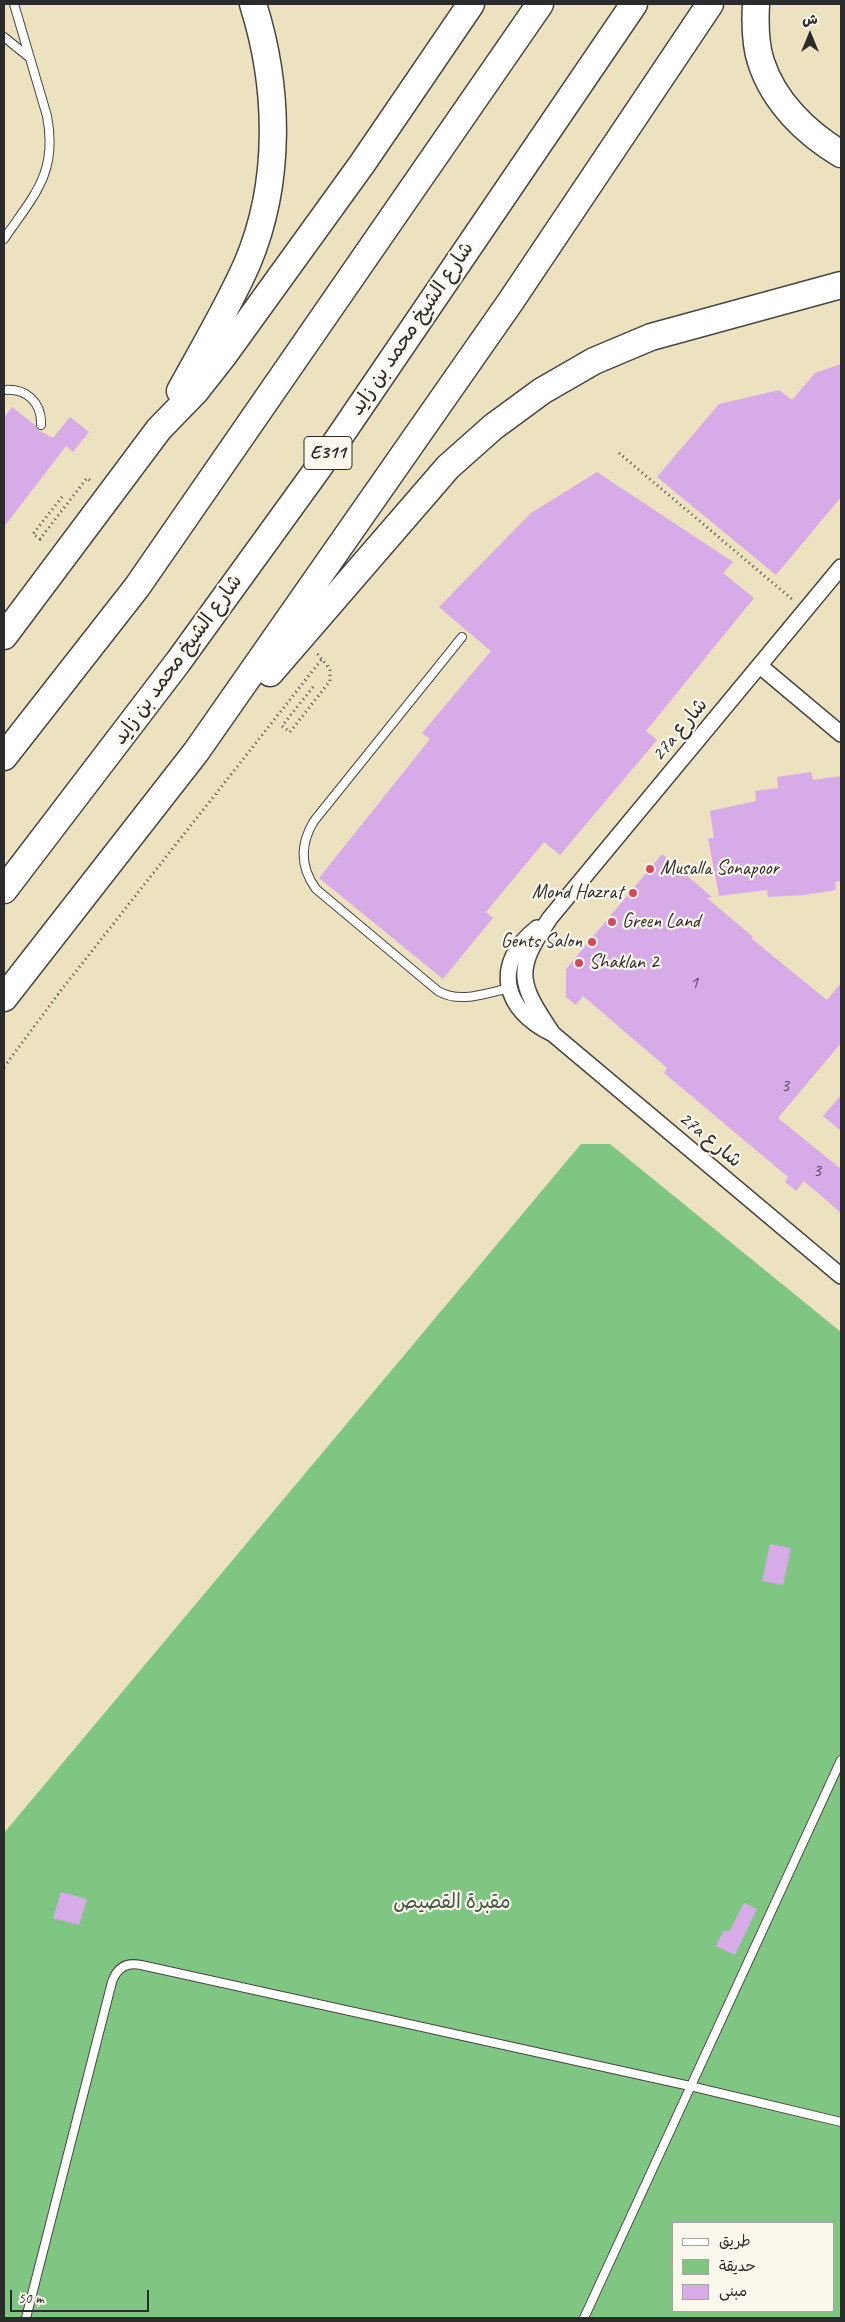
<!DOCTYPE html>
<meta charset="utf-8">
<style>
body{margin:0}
#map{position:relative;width:845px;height:2322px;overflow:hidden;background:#ece2c0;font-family:Caveat,"Playpen Sans Arabic",sans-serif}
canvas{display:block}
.frame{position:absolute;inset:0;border:5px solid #2b2b2b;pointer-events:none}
.legend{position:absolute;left:672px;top:2222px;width:162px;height:90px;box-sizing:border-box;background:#fbf7ec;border:1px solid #a8a59f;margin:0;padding:6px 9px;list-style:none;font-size:15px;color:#2b2b2b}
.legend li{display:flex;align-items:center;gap:10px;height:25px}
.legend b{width:25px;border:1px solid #a8a59f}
.north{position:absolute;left:785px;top:10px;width:50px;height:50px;-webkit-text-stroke:4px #fbf7ec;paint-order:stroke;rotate:0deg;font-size:14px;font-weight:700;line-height:20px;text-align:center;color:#2b2b2b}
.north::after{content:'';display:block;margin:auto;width:18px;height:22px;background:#2b2b2b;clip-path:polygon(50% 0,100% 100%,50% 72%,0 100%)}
.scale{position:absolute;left:10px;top:2290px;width:139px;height:22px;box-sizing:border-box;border:2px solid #2b2b2b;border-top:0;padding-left:6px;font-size:15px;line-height:18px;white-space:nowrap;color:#2b2b2b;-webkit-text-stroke:4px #fbf7ec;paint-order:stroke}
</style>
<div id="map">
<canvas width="845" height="2322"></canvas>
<div class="frame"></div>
<ul class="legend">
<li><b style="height:6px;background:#fff"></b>طريق</li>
<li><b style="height:14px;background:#7fc682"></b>حديقة</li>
<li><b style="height:14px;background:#d6abe8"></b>مبنى</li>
</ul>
<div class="north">ش</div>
<div class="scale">50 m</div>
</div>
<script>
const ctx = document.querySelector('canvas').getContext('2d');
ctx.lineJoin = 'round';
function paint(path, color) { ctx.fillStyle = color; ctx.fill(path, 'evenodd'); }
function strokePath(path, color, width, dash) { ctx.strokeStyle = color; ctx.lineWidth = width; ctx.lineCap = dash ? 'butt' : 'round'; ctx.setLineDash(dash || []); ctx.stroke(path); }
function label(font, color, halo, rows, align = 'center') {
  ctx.font = font + ' Caveat,"Playpen Sans Arabic",sans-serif'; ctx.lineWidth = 4.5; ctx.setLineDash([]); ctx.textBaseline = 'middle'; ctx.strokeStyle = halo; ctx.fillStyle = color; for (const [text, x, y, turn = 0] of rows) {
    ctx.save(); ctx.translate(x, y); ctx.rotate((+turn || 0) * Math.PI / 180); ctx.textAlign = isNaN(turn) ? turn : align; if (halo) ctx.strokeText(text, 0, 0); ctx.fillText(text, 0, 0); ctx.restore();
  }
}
paint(new Path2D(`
 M581 1144H610L841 1332V2318H4V1833ZM674 2223H834V2311H674Z`), '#7fc682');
paint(new Path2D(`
 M841 364V497L776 575 657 477 719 404 779 390 792 400 815 373Z
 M12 407 35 425 38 430 53 438 70 417 89 432 73 452 66 446 4 527V418Z
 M597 472 733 562 723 573 754 598 646 731 657 740 560 855 544 842 486 912 493 918 443 979 319 878 430 739 422 733 491 651 439 607 531 513Z
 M811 772 813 780 841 776V881L835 882 836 890 805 895 768 897 767 890 719 896 708 838H714L710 811 756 801 755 791 778 788 777 777Z
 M662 854 712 897 707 898 753 937 752 939 827 1000 841 983V1043L778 1118 841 1169V1213L804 1181 796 1191 785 1182 788 1177 664 1073 667 1068 583 996 576 1005 566 997V969Z
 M841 1095V1131L823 1116Z
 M770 1544 791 1548 783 1585 762 1581Z
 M61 1892 87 1899 79 1925 53 1918Z
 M744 1903 757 1909 735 1955 716 1946 724 1930 729 1932Z`), '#d6abe8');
const lane = new Path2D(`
 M4 37 30 58
 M4 239C34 195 58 173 47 116L14 4
 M4 390C26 388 42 402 41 425
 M462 637 314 821C300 844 300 867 316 889L438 991C460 1004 486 993 510 988
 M26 2318 112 1982C117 1967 127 1962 141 1965L690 2086 841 2122
 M584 2318 841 1760`);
const street = new Path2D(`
 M760 666 841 734
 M537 928C491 964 503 1011 553 1034L841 1276
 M553 1034C518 982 514 971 550 918L841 567`);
const highway = new Path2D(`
 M756 4C755 22 755 44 761 62 774 102 806 133 841 154
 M180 391C203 349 228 307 247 264 282 182 279 86 253 4
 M4 636 159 429 195 392 224 355 362 164 471 4
 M270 673 448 467 493 427 542 391 594 361 651 337 841 285
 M4 757 137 587 540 4
 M4 890 178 662 317 470 634 4
 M4 998 196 752 511 301 710 4`);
strokePath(lane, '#484641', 10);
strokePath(street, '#484641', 18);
strokePath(highway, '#484641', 29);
strokePath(new Path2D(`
 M619 453 793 600
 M62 497 33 534 40 539 87 478 92 482
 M313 687 282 726 290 732 330 681V669L315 651
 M4 1067 62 989 322 659`), '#484641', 3, [1, 4]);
strokePath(lane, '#fff', 8);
strokePath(street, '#fff', 15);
strokePath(highway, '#fff', 26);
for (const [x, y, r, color] of [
 [650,869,5,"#d1495b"],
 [633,893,5,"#d1495b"],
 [612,922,5,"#d1495b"],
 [592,942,5,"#d1495b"],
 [579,963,5,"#d1495b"]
]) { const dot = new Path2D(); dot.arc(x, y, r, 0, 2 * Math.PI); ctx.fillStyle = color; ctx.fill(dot); strokePath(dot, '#fbf7ec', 2); }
label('18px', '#564b5a', null, [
 ["1",694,983],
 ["3",785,1086],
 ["3",817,1171]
]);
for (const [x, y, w] of [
 [328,453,48]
]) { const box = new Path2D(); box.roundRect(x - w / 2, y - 16.5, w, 33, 4); ctx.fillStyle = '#fbf7ec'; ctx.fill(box); strokePath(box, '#2b2b2b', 1); }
label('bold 19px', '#2b2b2b', null, [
 ["E311",328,453]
]);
label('20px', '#2b2b2b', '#fbf7ec', [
 ["شارع الشيخ محمد بن زايد",412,329,-56],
 ["شارع الشيخ محمد بن زايد",178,660,-54],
 ["27a شارع",680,730,-50],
 ["27a شارع",710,1140,40]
]);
label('20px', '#2b2b2b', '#fbf7ec', [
 ["Musalla Sonapoor",660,869],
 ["Mond Hazrat",623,893,"right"],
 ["Green Land",622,922],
 ["Gents Salon",582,942,"right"],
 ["Shaklan 2",589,963]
], 'left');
label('20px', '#445a45', '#fbf7ec', [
 ["مقبرة القصيص",452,1903]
]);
</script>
